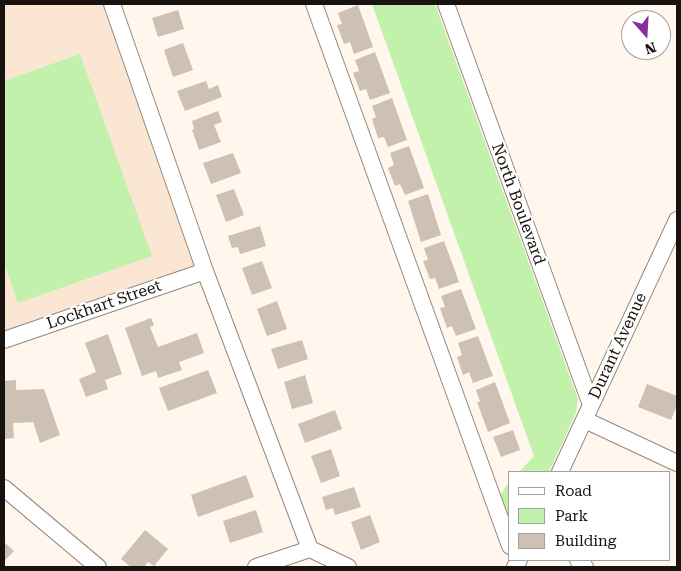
<!DOCTYPE html>
<style>
body{margin:0}
#map{position:relative;width:681px;height:571px;overflow:hidden;background:#fff6ed;font-family:"Roboto Serif",serif}
canvas{display:block}
.frame{position:absolute;inset:0;border:5px solid #18130e;pointer-events:none}
.legend{position:absolute;left:508px;top:471px;width:162px;height:90px;box-sizing:border-box;background:#fff;border:1px solid #a3a19f;margin:0;padding:6px 9px;list-style:none;font-size:15px;color:#18130e}
.legend li{display:flex;align-items:center;gap:10px;height:25px}
.legend b{width:25px;border:1px solid #a3a19f}
.north{position:absolute;left:621px;top:10px;width:50px;height:50px;box-sizing:border-box;background:#fff;border:1px solid #a3a19f;border-radius:50%;rotate:161deg;font-size:14px;font-weight:700;line-height:20px;text-align:center;color:#18130e}
.north::after{content:'';display:block;margin:auto;width:18px;height:22px;background:#86309e;clip-path:polygon(50% 0,100% 100%,50% 72%,0 100%)}
</style>
<div id="map">
<canvas width="681" height="571"></canvas>
<div class="frame"></div>
<ul class="legend">
<li><b style="height:6px;background:#fff"></b>Road</li>
<li><b style="height:14px;background:#c2f1ab"></b>Park</li>
<li><b style="height:14px;background:#cec0b3"></b>Building</li>
</ul>
<div class="north">N</div>
</div>
<script>
const ctx = document.querySelector('canvas').getContext('2d');
ctx.lineJoin = 'round';
function paint(path, color) { ctx.fillStyle = color; ctx.fill(path, 'evenodd'); }
function strokePath(path, color, width, dash) { ctx.strokeStyle = color; ctx.lineWidth = width; ctx.lineCap = dash ? 'butt' : 'round'; ctx.setLineDash(dash || []); ctx.stroke(path); }
function label(font, color, halo, rows, align = 'center') {
  ctx.font = font + ' "Roboto Serif",serif'; ctx.lineWidth = 4.5; ctx.setLineDash([]); ctx.textBaseline = 'middle'; ctx.strokeStyle = halo; ctx.fillStyle = color; for (const [text, x, y, turn = 0] of rows) {
    ctx.save(); ctx.translate(x, y); ctx.rotate((+turn || 0) * Math.PI / 180); ctx.textAlign = isNaN(turn) ? turn : align; if (halo) ctx.strokeText(text, 0, 0); ctx.fillText(text, 0, 0); ctx.restore();
  }
}
paint(new Path2D(`
 M4 4H112L205 271 4 340Z`), '#fbe6d3');
paint(new Path2D(`
 M372 4H435L578 399 576 413 549 472H519L534 456Z
 M80 54 152 256 18 303 4 262V81Z
 M510 481V523L502 506 501 494Z`), '#c2f1ab');
paint(new Path2D(`
 M358 5 373 47 354 54 350 42 344 44 337 25 342 24 338 13Z
 M178 10 184 29 158 37 152 18Z
 M183 43 193 70 173 77 164 50Z
 M375 52 390 93 370 100 366 89 360 91 353 73 359 71 355 60Z
 M206 81 209 89 218 85 222 97 185 111 177 91Z
 M392 98 407 140 388 147 384 137 378 138 372 119 376 117 372 106Z
 M218 111 222 122 214 125 221 142 199 150 192 130 194 129 192 121Z
 M409 146 424 188 405 195 400 184 395 186 388 168 394 165 390 153Z
 M233 153 241 173 211 184 203 163Z
 M234 189 244 215 226 222 216 195Z
 M428 194 441 235 421 242 408 201Z
 M260 226 266 246 240 254 238 247 232 248 228 236Z
 M444 241 459 282 439 289 435 278 430 279 423 261 428 260 424 248Z
 M262 261 272 288 252 295 242 268Z
 M461 289 476 329 456 336 452 326 447 328 440 308 445 307 441 296Z
 M277 301 287 329 267 336 257 309Z
 M151 318 154 325 150 327 158 347 197 333 204 353 179 362 182 370 158 378 156 371 142 376 125 328Z
 M108 334 122 374 105 380 108 389 86 397 79 379 96 372 85 343Z
 M478 336 493 376 473 383 469 372 463 375 457 357 462 355 458 343Z
 M302 340 308 359 278 369 271 349Z
 M208 370 217 393 168 411 159 388Z
 M305 375 313 403 292 409 284 382Z
 M16 380V390L44 389 60 435 40 443 33 422 13 423 14 438 4 439V381Z
 M495 382 510 423 488 432 477 402H480L476 390Z
 M647 384 677 396V405L671 420 638 407Z
 M335 410 342 429 305 443 298 424Z
 M513 430 520 450 501 457 493 437Z
 M331 449 340 476 321 483 311 456Z
 M246 475 254 497 198 517 191 495Z
 M354 487 361 507 335 515 333 508 326 510 322 497Z
 M256 510 263 532 230 543 223 521Z
 M370 515 380 542 361 550 351 522Z
 M145 530 168 549 154 566 148 562 144 567H131L121 559Z
 M4 542 14 551 4 561Z`), '#cec0b3');
const minor = new Path2D(`
 M112 4 205 271 310 549 348 567
 M314 4 510 546
 M446 4 591 405
 M4 340 205 271
 M585 420 677 463
 M560 472 677 220
 M4 488 98 567
 M578 560 585 567
 M256 567 310 549
 M515 567 519 560`);
strokePath(minor, '#95887c', 18);
strokePath(minor, '#fff', 16);
label('16px', '#18130e', '#fff', [
 ["North Boulevard",518,204,70],
 ["Lockhart Street",104,305,-19],
 ["Durant Avenue",618,346,-65]
]);
</script>
